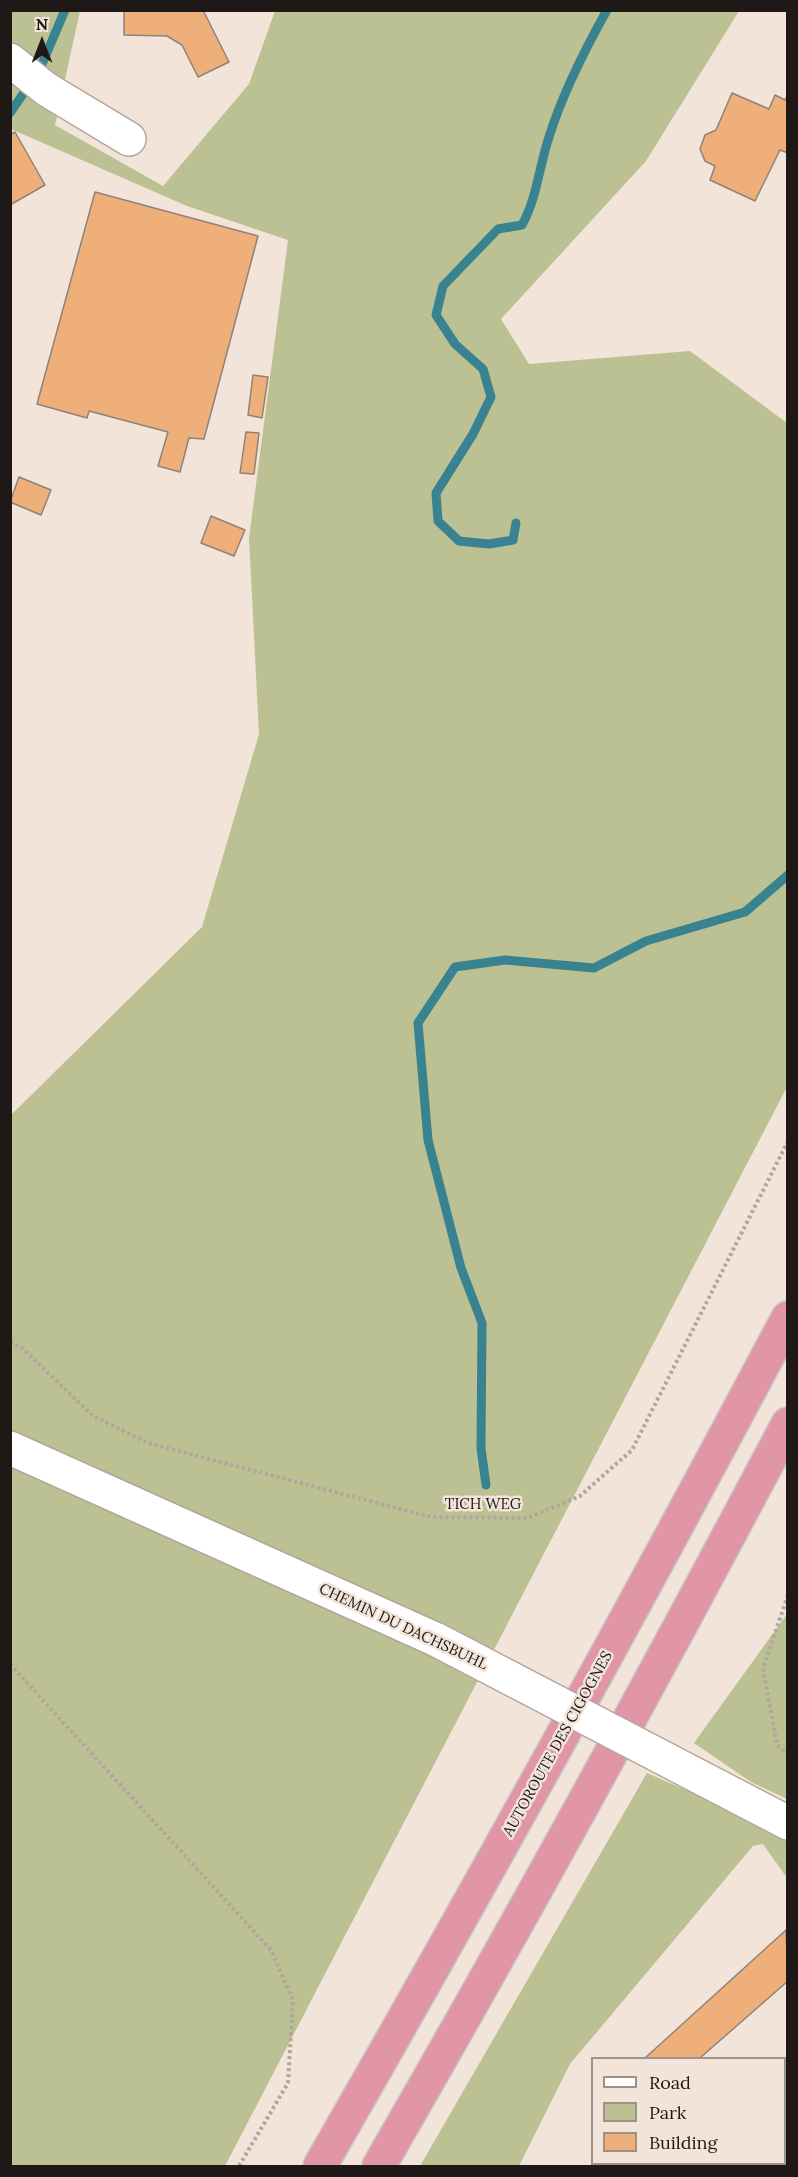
<!DOCTYPE html>
<style>
body{margin:0}
#map{position:relative;width:798px;height:2177px;overflow:hidden;background:#f2e4d9;font-family:Lora,serif}
canvas{display:block}
.frame{position:absolute;inset:0;border:12px solid #1e1916;pointer-events:none}
.legend{position:absolute;left:591px;top:2057px;width:195px;height:108px;box-sizing:border-box;background:#f2e4d9;border:2px solid #9d938b;margin:0;padding:8px 10px;list-style:none;font-size:18px;color:#1e1916}
.legend li{display:flex;align-items:center;gap:12px;height:30px}
.legend b{width:30px;border:2px solid #9d938b}
.north{position:absolute;left:12px;top:12px;width:60px;height:60px;-webkit-text-stroke:4px #f2e4d9;paint-order:stroke;rotate:0deg;font-size:16px;font-weight:700;line-height:24px;text-align:center;color:#1e1916}
.north::after{content:'';display:block;margin:auto;width:21px;height:27px;background:#1e1916;clip-path:polygon(50% 0,100% 100%,50% 72%,0 100%)}
</style>
<div id="map">
<canvas width="798" height="2177"></canvas>
<div class="frame"></div>
<ul class="legend">
<li><b style="height:8px;background:#fff"></b>Road</li>
<li><b style="height:16px;background:#bbc193"></b>Park</li>
<li><b style="height:16px;background:#eeaf7a"></b>Building</li>
</ul>
<div class="north">N</div>
</div>
<script>
const ctx = document.querySelector('canvas').getContext('2d');
ctx.lineJoin = 'round';
function paint(path, color) { ctx.fillStyle = color; ctx.fill(path, 'evenodd'); }
function strokePath(path, color, width, dash) { ctx.strokeStyle = color; ctx.lineWidth = width; ctx.lineCap = dash ? 'butt' : 'round'; ctx.setLineDash(dash || []); ctx.stroke(path); }
function label(font, color, halo, rows, align = 'center') {
  ctx.font = font + ' Lora,serif'; ctx.lineWidth = 5; ctx.setLineDash([]); ctx.textBaseline = 'middle'; ctx.strokeStyle = halo; ctx.fillStyle = color; for (const [text, x, y, turn = 0] of rows) {
    ctx.save(); ctx.translate(x, y); ctx.rotate((+turn || 0) * Math.PI / 180); ctx.textAlign = isNaN(turn) ? turn : align; if (halo) ctx.strokeText(text, 0, 0); ctx.fillText(text, 0, 0); ctx.restore();
  }
}
paint(new Path2D(`
 M11 11H80L55 125 163 186 249 84 275 11H739L646 161 501 319 529 364 690 351 787 423V1087L225 2166H11L10 1116 202 927 259 734 249 538 288 240 187 206 11 129Z
 M787 1614 788 1799H787L751 1782 694 1743Z
 M647 1773 787 1834V1878L763 1844 753 1846 570 2064 519 2166H420Z`), '#bbc193');
strokePath(new Path2D(`
 M10 113 40 69 65 10
 M516 523 513 540 489 544 459 541 438 521 436 493 473 434 491 397 483 369 455 344 436 315 443 286 498 229 522 225C537 198 539 167 549 137 563 92 584 51 607 10
 M486 1485 481 1448 482 1323 461 1268 428 1140 418 1023 455 967 505 960 594 968 646 941 745 912 788 875`), '#398290', 9);
const building = new Path2D(`
 M124 10H203L229 62 198 77 182 45 167 36 124 35Z
 M732 93 769 109 775 95 785 100 788 94V153L780 150 755 201 710 180 715 166 705 161 700 149 705 135 716 130Z
 M15 132 45 185 10 205V135Z
 M95 192 258 236 204 439 189 438 180 472 158 466 168 432 89 411 87 418 37 404Z
 M253 375 268 377 262 418 248 415Z
 M246 432 259 433 254 474 240 473Z
 M19 477 51 490 41 515 10 502Z
 M211 516 245 530 234 556 201 543Z
 M786 1930 788 1981 700 2058H645Z
 M647 2164H695L691 2166H643Z`);
paint(building, '#eeaf7a');
strokePath(building, '#8f8278', 1.5);
const minor = new Path2D(`
 M10 60 46 89 129 139
 M10 1448 437 1640
 M717 1786 788 1823`);
const highway = new Path2D(`
 M320 2166C481 1886 637 1603 788 1318
 M379 2166C520 1922 656 1674 788 1424`);
strokePath(minor, '#b4a69c', 36);
strokePath(highway, '#c9c8c7', 36);
strokePath(new Path2D(`
 M10 1342 22 1348 93 1416 148 1443 431 1517 528 1518 580 1496 632 1450 788 1141
 M788 1595 763 1668 777 1745 788 1754
 M10 1664 271 1950 293 2000 288 2083 239 2166`), '#b1a69d', 4, [3, 3]);
strokePath(minor, '#fff', 33);
strokePath(highway, '#e096a6', 33);
const minorBridge = new Path2D(`
 M437 1640 717 1786`);
strokePath(minorBridge, '#b4a69c', 36, []);
strokePath(minorBridge, '#fff', 33);
label('15px', '#1e1916', '#f2e4d9', [
 ["TICH WEG",483,1505],
 ["CHEMIN DU DACHSBUHL",403,1627,25],
 ["AUTOROUTE DES CIGOGNES",558,1744,-61]
]);
</script>
